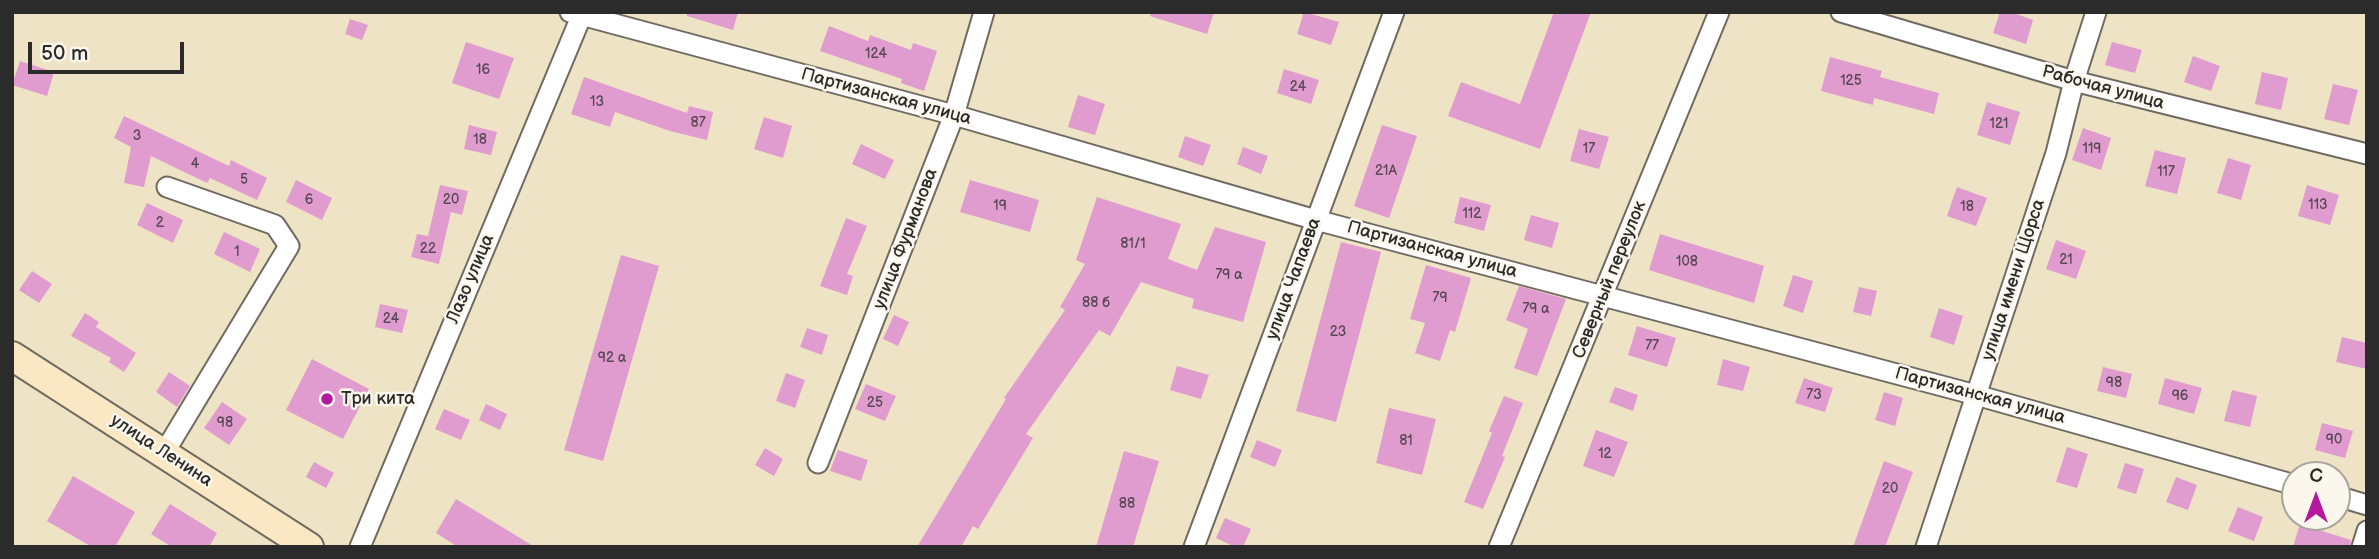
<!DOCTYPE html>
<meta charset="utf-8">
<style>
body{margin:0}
#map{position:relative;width:2379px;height:559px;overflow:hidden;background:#eee3c4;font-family:"Balsamiq Sans",sans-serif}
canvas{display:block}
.frame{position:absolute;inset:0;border:14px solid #2b2b2b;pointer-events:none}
.north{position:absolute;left:2281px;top:461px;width:70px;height:70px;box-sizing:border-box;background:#fbf7ec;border:2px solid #a8a59f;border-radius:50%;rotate:0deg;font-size:19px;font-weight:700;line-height:28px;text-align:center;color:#2b2b2b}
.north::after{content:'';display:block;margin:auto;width:24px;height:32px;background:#b5179e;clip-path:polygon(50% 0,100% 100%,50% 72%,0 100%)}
.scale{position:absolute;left:28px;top:42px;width:156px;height:32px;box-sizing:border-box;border:4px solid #2b2b2b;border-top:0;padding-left:9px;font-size:21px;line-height:24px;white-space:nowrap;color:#2b2b2b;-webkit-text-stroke:5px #fbf7ec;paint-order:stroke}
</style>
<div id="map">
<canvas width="2379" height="559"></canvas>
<div class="frame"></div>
<div class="north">С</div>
<div class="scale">50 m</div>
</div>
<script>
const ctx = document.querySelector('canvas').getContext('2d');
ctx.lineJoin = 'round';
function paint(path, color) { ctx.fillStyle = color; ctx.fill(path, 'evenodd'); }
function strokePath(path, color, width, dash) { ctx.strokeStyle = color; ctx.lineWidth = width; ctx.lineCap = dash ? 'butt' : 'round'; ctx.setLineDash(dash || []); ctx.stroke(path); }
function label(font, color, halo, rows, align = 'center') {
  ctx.font = font + ' "Balsamiq Sans",sans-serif'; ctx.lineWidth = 5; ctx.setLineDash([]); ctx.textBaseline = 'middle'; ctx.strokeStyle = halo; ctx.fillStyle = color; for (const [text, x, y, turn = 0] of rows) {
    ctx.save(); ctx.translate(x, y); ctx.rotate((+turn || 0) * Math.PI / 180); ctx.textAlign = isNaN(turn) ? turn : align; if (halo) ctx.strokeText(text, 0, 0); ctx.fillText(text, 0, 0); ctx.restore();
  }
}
paint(new Path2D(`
 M687 12H738L733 30 687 16Z
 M1151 12H1214L1207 34 1150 16Z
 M1304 12 1339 22 1331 45 1297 34Z
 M1554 12H1591L1540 149 1448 116 1461 82 1520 104Z
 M2000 12H2011L2033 20 2026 44 1993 33Z
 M350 19 368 25 362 40 345 34Z
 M829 26 868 41 870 35 911 50 913 43 937 51 924 91 901 83 902 79 820 51Z
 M466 42 514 58 499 99 452 83Z
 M2112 42 2142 50 2135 73 2105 65Z
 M2193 56 2220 66 2211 91 2184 82Z
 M1830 57 1882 71 1880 77 1939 93 1934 114 1874 98 1873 105 1821 91Z
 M20 61 54 72 47 96 12 85Z
 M1284 69 1319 80 1311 104 1277 93Z
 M2262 72 2288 78 2281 110 2255 104Z
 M584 77 687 113 689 106 713 112 707 140 670 131 615 112 610 127 571 114Z
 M2333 84 2358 90 2349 125 2324 119Z
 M1078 95 1105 104 1095 135 1068 127Z
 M1987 102 2020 112 2010 145 1977 135Z
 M124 116 229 166 231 160 267 178 257 200 210 178 207 183 151 156 144 187 124 183 131 147 114 138Z
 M764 117 792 126 783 158 754 149Z
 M469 125 497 132 491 155 464 149Z
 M1382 125 1417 136 1389 218 1354 206Z
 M2083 128 2111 138 2101 170 2072 160Z
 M1579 129 1609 137 1599 169 1570 161Z
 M1185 136 1211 145 1203 166 1178 157Z
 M861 144 894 160 885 179 852 164Z
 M1243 147 1268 156 1261 174 1237 164Z
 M2155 150 2186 158 2177 194 2145 186Z
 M2228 158 2251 165 2241 200 2217 193Z
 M296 180 332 198 322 220 286 202Z
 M970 180 1039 200 1030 232 960 212Z
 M440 185 468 191 462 215 451 212 439 264 411 257 417 234 428 236Z
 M2307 185 2339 195 2330 225 2298 216Z
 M1957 187 1987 198 1976 226 1947 216Z
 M1097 197 1181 224 1168 259 1197 270 1215 227 1266 242 1243 322 1192 308 1194 299 1141 282 1110 336 1099 330 1026 434 1033 438 978 529 973 526 961 547H917L1006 399 1004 398 1065 310 1060 307 1085 264 1076 260Z
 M1460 197 1491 205 1484 231 1454 223Z
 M147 203 183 220 173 243 137 225Z
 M1531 215 1559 223 1552 248 1524 240Z
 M846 218 867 226 847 274 853 276 847 295 820 286Z
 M224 232 260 249 250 272 214 254Z
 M1660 234 1764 266 1754 303 1649 270Z
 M2056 240 2086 251 2076 279 2046 269Z
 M1341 242 1381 252 1336 422 1296 411Z
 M621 255 659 266 603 461 564 450Z
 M1426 265 1471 278 1455 332 1450 330 1440 361 1415 353 1425 323 1410 319Z
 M32 271 52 284 39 303 19 290Z
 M1793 275 1813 281 1803 313 1783 306Z
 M1519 286 1566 299 1537 376 1514 368 1528 329 1506 320Z
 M1859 287 1877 291 1871 316 1853 312Z
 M380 304 408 310 402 333 375 327Z
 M1939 308 1963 316 1954 345 1930 337Z
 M85 313 99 322 96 327 136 353 124 372 109 362 111 358 71 336Z
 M894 315 909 322 898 346 883 339Z
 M1637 326 1676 338 1667 367 1628 355Z
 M807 328 828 335 822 355 800 347Z
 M2342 337 2367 343V369L2336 362Z
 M312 359 369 389 343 439 286 410Z
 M1723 359 1750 367 1743 391 1717 385Z
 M1177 366 1209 375 1201 399 1170 390Z
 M2103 367 2132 374 2126 398 2097 391Z
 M169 372 190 386 177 407 156 392Z
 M786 373 805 380 795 408 776 401Z
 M1804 378 1833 388 1825 412 1795 403Z
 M2165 378 2202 388 2194 414 2158 404Z
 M866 384 896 396 885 421 855 409Z
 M1615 387 1638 395 1633 411 1609 402Z
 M2232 390 2257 396 2250 427 2224 421Z
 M1884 392 1903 398 1895 426 1875 420Z
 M1504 396 1523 403 1502 456 1505 457 1483 509 1464 502 1492 433 1489 431Z
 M222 402 247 419 229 445 204 428Z
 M486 404 507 414 500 430 479 420Z
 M1389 408 1436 419 1422 475 1376 463Z
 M444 409 470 420 461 440 435 429Z
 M2322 423 2353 431 2345 458 2315 450Z
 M1596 430 1628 442 1614 477 1583 466Z
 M1257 440 1282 450 1275 467 1250 457Z
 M2067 447 2088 454 2077 488 2056 482Z
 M765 448 783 459 774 476 755 465Z
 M838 450 868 460 861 481 830 471Z
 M1124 451 1159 461 1133 547H1096Z
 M1884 461 1913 472 1885 547H1853Z
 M314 462 334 473 326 488 306 477Z
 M2125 463 2144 469 2136 494 2117 488Z
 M73 476 135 512 115 547H92L47 521Z
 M2176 477 2197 485 2188 510 2166 502Z
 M456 499 535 547H458L436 533Z
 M170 504 217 533 209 547H172L151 534Z
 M2238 507 2263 517 2254 541 2228 531Z
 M1225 518 1251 529 1243 547H1235L1216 538Z
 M2300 524 2351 540 2350 547H2293Z`), '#e09ccf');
const street = new Path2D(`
 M570 12 954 115 1316 220 1976 395 2295 485
 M1841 12 2074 81 2367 154
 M164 453 289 246 275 225 167 187
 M818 463 954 115 984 12
 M2337 496 2367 505
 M360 547 583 12
 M1194 547 1394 12
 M1499 547 1719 12
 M1926 547 2056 153 2074 81 2096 12
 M2362 547 2367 531`);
const secondary = new Path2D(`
 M12 356 309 547`);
strokePath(street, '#6f6b61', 23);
strokePath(secondary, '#6f6b61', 32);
strokePath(street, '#fff', 19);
strokePath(secondary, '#fae7c3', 28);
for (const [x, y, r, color] of [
 [327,399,7,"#b5179e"]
]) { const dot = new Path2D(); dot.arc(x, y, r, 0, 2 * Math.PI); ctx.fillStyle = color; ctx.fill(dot); strokePath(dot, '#fbf7ec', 2.5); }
label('14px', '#584754', null, [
 ["124",876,54],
 ["16",483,70],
 ["125",1851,81],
 ["24",1298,87],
 ["13",597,102],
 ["87",698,123],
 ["121",1999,124],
 ["3",137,136],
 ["18",480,140],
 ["17",1589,149],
 ["119",2092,149],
 ["4",195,164],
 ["21А",1386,171],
 ["117",2166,172],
 ["5",244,180],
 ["6",309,200],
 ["20",451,200],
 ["113",2318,205],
 ["19",1000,206],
 ["18",1967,207],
 ["112",1472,214],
 ["2",160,223],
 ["81/1",1133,244],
 ["22",428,249],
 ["1",237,252],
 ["21",2066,260],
 ["108",1687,262],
 ["79 а",1229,275],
 ["79",1440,298],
 ["88 б",1096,303],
 ["79 а",1536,309],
 ["24",391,319],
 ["23",1338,332],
 ["77",1652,346],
 ["92 а",612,358],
 ["98",2114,383],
 ["73",1814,395],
 ["96",2180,396],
 ["25",875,403],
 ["98",225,423],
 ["90",2334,440],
 ["81",1406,441],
 ["12",1605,454],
 ["20",1890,489],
 ["88",1127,504]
]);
label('18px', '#2b2b2b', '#fbf7ec', [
 ["Рабочая улица",2103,88,15],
 ["Партизанская улица",886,97,15],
 ["улица Фурманова",906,239,-69],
 ["Партизанская улица",1432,250,15],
 ["Лазо улица",471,279,-67],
 ["улица Чапаева",1294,279,-70],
 ["Северный переулок",1610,280,-68],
 ["улица имени Щорса",2014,280,-72],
 ["Партизанская улица",1980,396,15],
 ["улица Ленина",161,451,33]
]);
label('18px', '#2b2b2b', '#fbf7ec', [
 ["Три кита",341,399]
], 'left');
</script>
